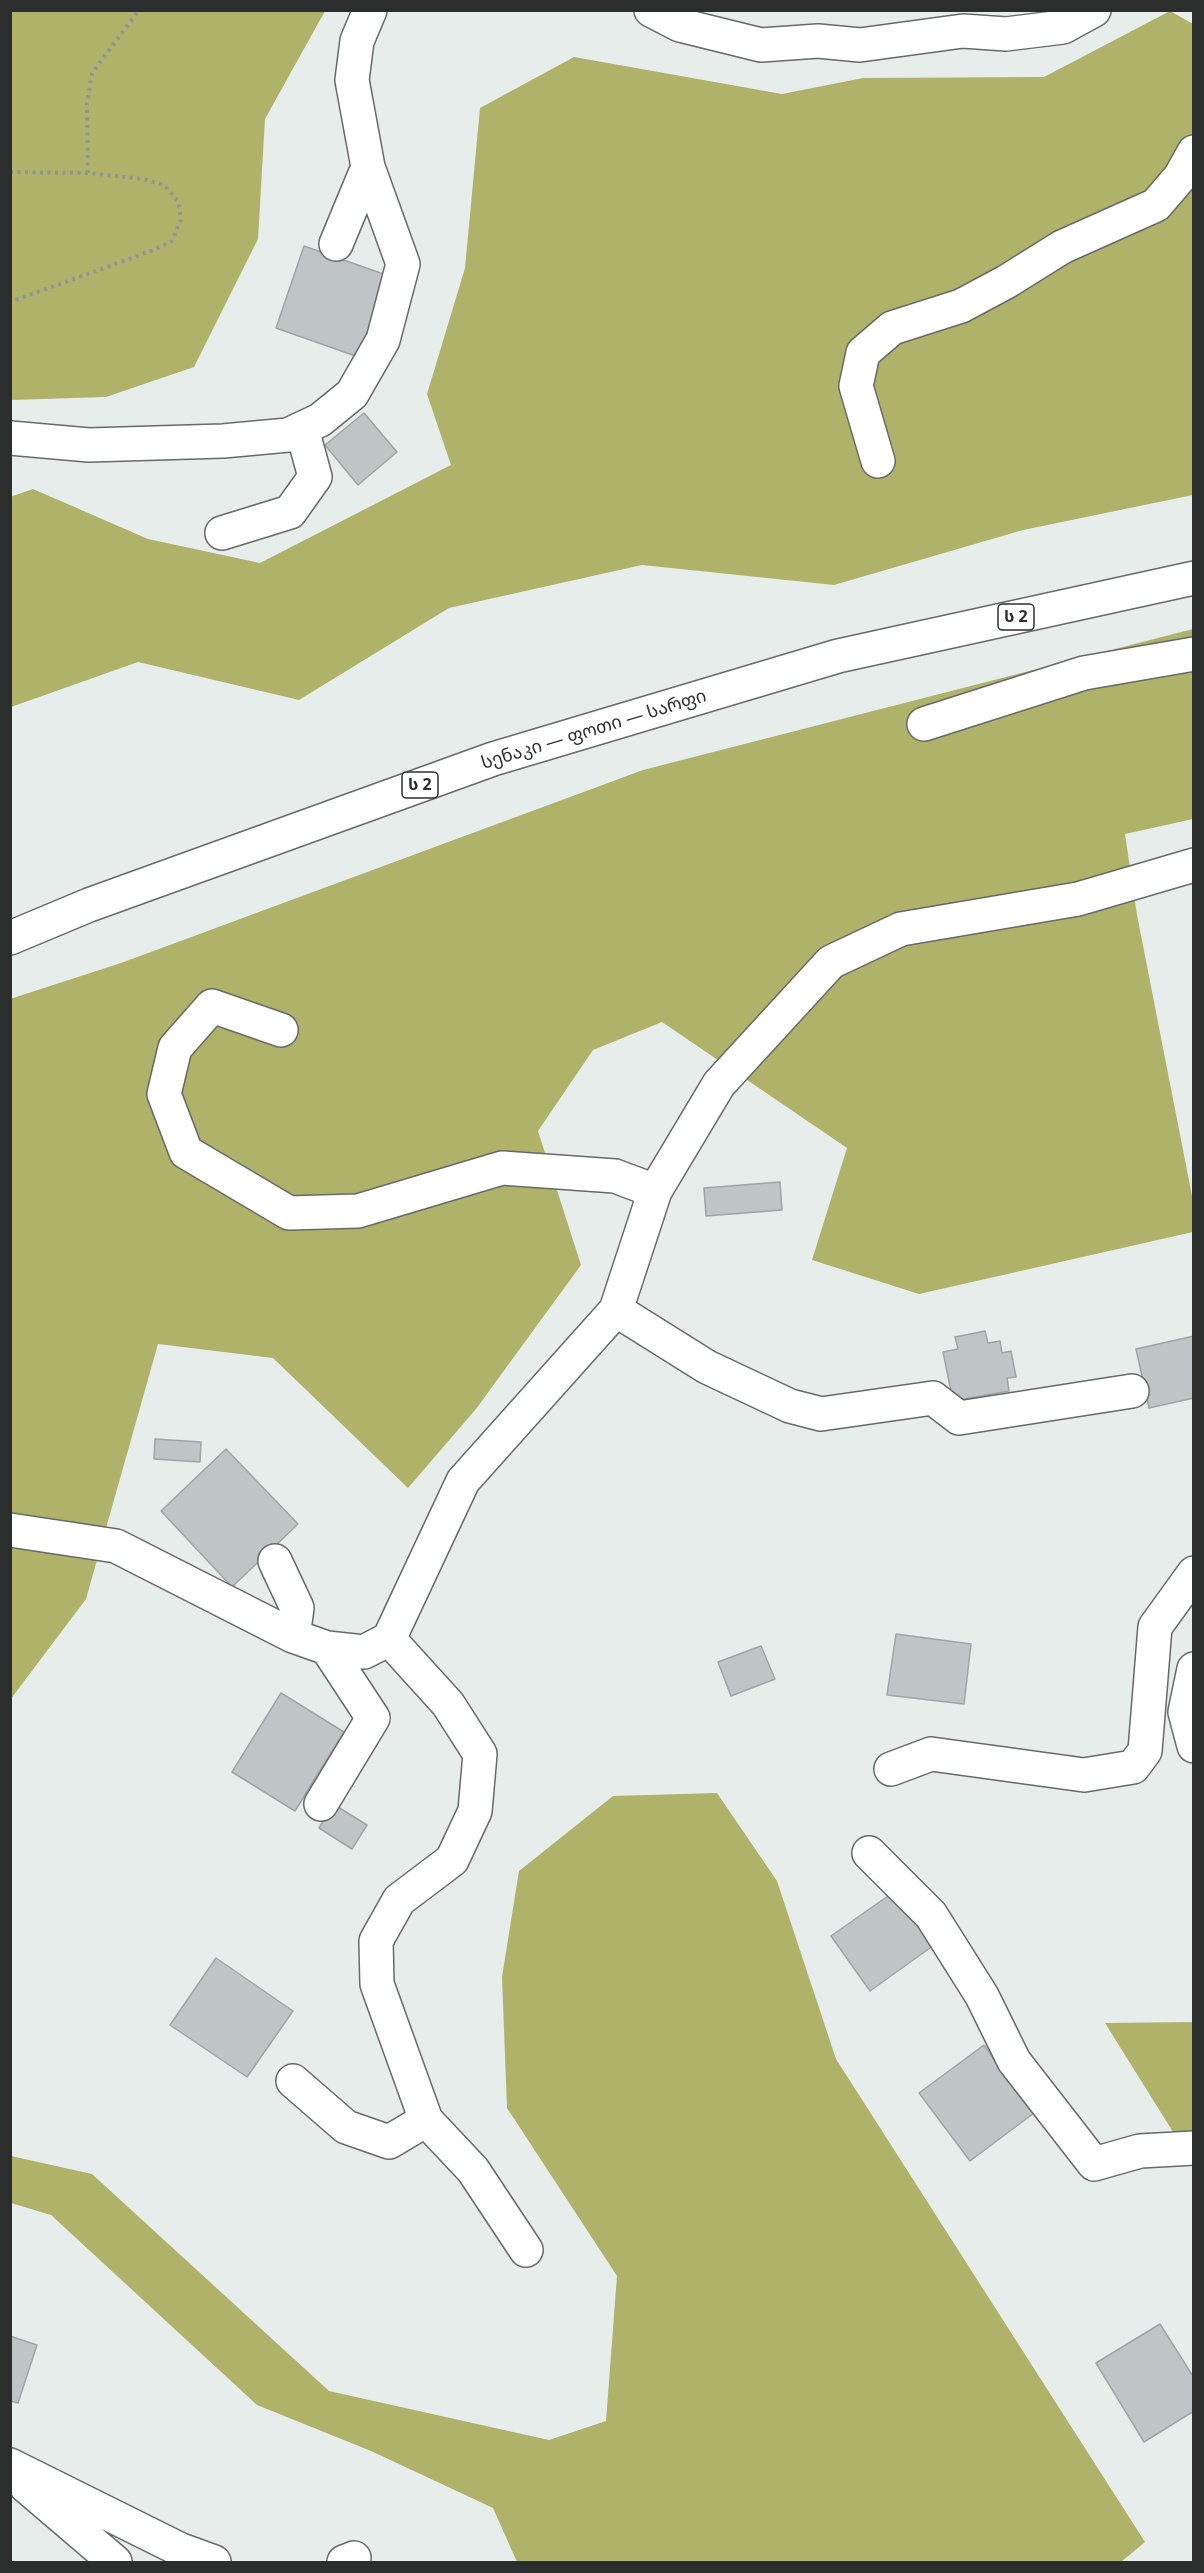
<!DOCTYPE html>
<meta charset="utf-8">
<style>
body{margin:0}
#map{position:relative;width:1204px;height:2573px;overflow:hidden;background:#e7edea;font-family:"Open Sans",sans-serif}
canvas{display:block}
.frame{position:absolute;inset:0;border:12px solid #2c2e2d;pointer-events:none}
</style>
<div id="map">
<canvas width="1204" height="2573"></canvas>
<div class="frame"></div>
</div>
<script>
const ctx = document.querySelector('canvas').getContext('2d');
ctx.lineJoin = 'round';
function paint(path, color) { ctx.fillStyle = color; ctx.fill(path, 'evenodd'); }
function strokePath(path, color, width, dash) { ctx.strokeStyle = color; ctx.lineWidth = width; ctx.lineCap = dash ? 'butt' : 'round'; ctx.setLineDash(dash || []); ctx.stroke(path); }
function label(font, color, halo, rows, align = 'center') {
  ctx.font = font + ' "Open Sans","Noto Sans Georgian",sans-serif'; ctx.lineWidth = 6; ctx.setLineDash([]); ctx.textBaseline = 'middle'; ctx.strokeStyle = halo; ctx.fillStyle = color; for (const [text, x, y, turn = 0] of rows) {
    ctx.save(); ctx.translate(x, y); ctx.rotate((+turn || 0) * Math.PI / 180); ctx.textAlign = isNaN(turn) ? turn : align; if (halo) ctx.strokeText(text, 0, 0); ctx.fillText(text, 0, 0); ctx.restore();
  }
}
paint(new Path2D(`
 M10 11H325L265 119 258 239 194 367 106 397 11 400Z
 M1170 11 1193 24V495L1023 530 834 585 642 565 449 608 299 700 138 662 11 707 10 497 33 489 148 539 260 563 451 465 427 394 465 268 480 108 574 57 782 94 863 78 1044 77Z
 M1193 629V819L1125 834 1137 915 1193 1201V1232L919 1294 812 1260 847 1148 662 1022 593 1050 538 1131 581 1265 476 1409 408 1488 273 1358 158 1344 86 1599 10 1700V999L121 963 643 770Z
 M717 1793 777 1881 836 2059 1145 2542 1121 2562H517L493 2508 371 2451 257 2405 51 2215 11 2203V2156L92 2174 329 2391 549 2440 606 2421 617 2276 507 2108 502 1977 519 1871 613 1796Z
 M1193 2022V2164L1105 2023Z`), '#afb36a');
const building = new Path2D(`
 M304 246 392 277 364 359 276 328Z
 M364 413 397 452 358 485 325 445Z
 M780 1182 782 1210 706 1216 704 1188Z
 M985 1331 988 1343 1000 1341 1002 1353 1011 1351 1016 1377 1007 1378 1009 1391 953 1401 943 1352 958 1349 955 1337Z
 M1194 1336V1398L1149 1408 1136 1349Z
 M155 1439 201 1442 200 1462 154 1459Z
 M226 1449 298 1524 232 1587 161 1511Z
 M896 1634 971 1644 964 1704 887 1695Z
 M761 1646 775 1679 731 1696 718 1662Z
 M281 1693 344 1732 295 1811 232 1772Z
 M333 1804 367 1825 352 1849 319 1828Z
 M895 1891 934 1945 870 1991 831 1936Z
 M216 1958 293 2011 247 2077 170 2025Z
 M984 2045 1034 2113 970 2161 919 2093Z
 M1160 2324 1194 2378V2411L1144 2442 1096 2363Z
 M10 2336 37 2345 18 2403 10 2401Z`);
paint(building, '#bfc4c4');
strokePath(building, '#9fa5a4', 1.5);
const minor = new Path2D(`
 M651 10 680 25 761 45 818 41 860 45 963 31 1006 34 1063 27 1094 10
 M336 244 368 167
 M10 438 89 445 223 441 288 435 320 420 352 394 383 340 403 264 368 167 352 80 357 41 370 10
 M878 461 856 386 863 353 892 328 961 306 1006 282 1062 247 1156 205 1180 177 1194 152
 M222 533 290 512 315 477 302 429
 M924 724 1084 673 1194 654
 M281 1030 212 1006 175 1048 164 1094 186 1152 289 1213 358 1211 502 1168 615 1176 655 1191
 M616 1310 707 1367 790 1406 821 1414 933 1398 959 1418 1132 1391
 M10 1530 116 1546 293 1636 327 1648 364 1652 389 1639 463 1481 616 1310 655 1191 719 1084 831 962 901 929 1078 899 1194 865
 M275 1561 297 1608 293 1636
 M1194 1669 1185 1712 1194 1746
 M891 1769 931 1754 1084 1775 1133 1767 1145 1751 1155 1627 1194 1573
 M321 1804 373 1718 327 1648
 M869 1853 931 1915 982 1996 1014 2061 1094 2164 1140 2151 1194 2148
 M293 2081 346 2127 389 2142 426 2120 377 1984 376 1941 399 1900 452 1860 475 1811 480 1754 448 1704 389 1639
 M426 2120 473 2170 526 2250
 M10 2465 181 2550 214 2562
 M26 2486 115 2562
 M344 2562 354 2558`);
const highway = new Path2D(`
 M10 938 89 905 493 759 838 656 1194 578`);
strokePath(minor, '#666a68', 36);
strokePath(highway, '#666a68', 36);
strokePath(new Path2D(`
 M10 172 88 173 143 179 164 185 178 201 181 219 172 241 151 251 10 302
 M88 173 87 103 92 73 139 10`), '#919593', 4, [3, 4.5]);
strokePath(minor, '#fff', 33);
strokePath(highway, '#fff', 33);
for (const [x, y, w] of [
 [1016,617,36],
 [420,785,36]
]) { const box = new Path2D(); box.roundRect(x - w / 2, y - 13, w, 26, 4.5); ctx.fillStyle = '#fff'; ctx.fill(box); strokePath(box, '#2c2e2d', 1.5); }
label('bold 16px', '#2c2e2d', null, [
 ["ს 2",1016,617],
 ["ს 2",420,785]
]);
label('18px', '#2c2e2d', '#fff', [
 ["სენაკი — ფოთი — სარფი",594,730,-17]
]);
</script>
